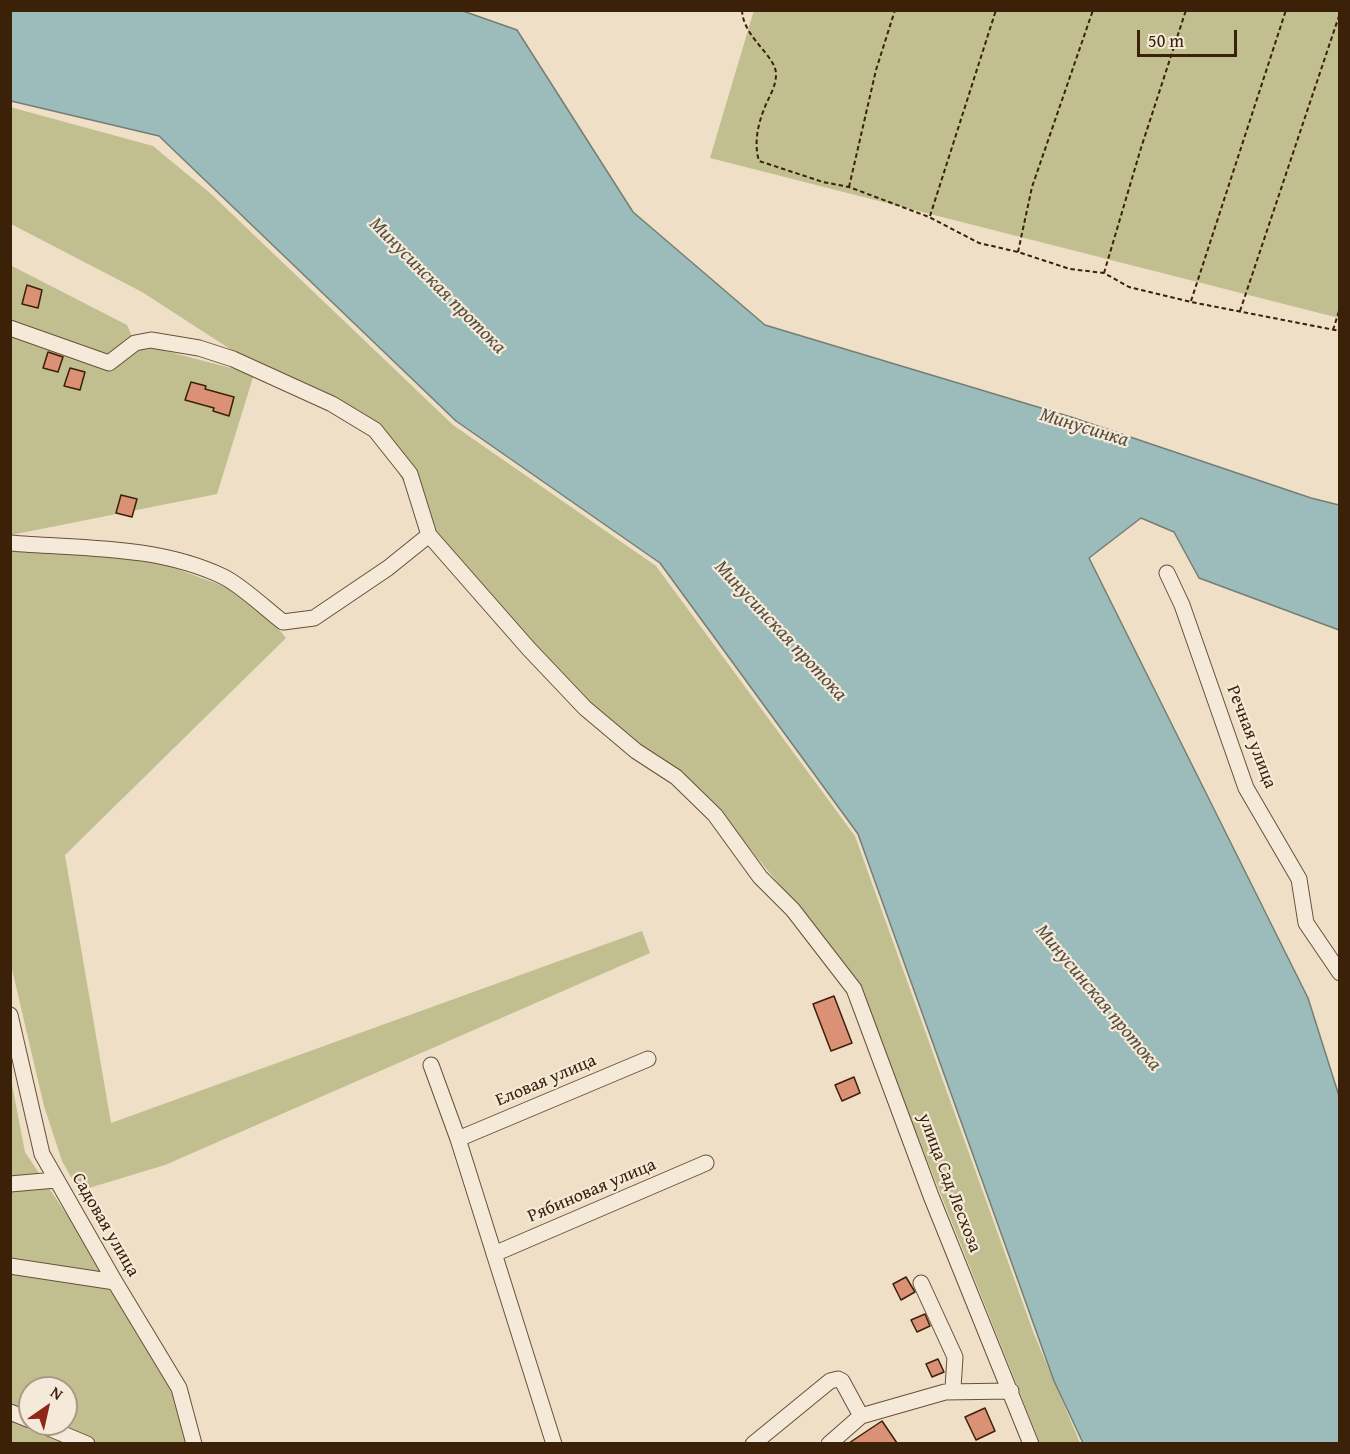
<!DOCTYPE html>
<meta charset="utf-8">
<style>
body{margin:0}
#map{position:relative;width:1350px;height:1454px;overflow:hidden;background:#efdfc6;font-family:"Gentium Book Plus",serif}
canvas{display:block}
.frame{position:absolute;inset:0;border:12px solid #3a2108;pointer-events:none}
.north{position:absolute;left:18px;top:1376px;width:60px;height:60px;box-sizing:border-box;background:#f5eada;border:2px solid #aa9a86;border-radius:50%;rotate:34deg;font-size:16px;font-weight:700;line-height:24px;text-align:center;color:#3a2108}
.north::after{content:'';display:block;margin:auto;width:21px;height:27px;background:#8f2418;clip-path:polygon(50% 0,100% 100%,50% 72%,0 100%)}
.scale{position:absolute;left:1137px;top:30px;width:100px;height:27px;box-sizing:border-box;border:3px solid #3a2108;border-top:0;padding-left:8px;font-size:18px;line-height:21px;white-space:nowrap;color:#3a2108;-webkit-text-stroke:4px #f5eada;paint-order:stroke}
</style>
<div id="map">
<canvas width="1350" height="1454"></canvas>
<div class="frame"></div>
<div class="north">N</div>
<div class="scale">50 m</div>
</div>
<script>
const ctx = document.querySelector('canvas').getContext('2d');
ctx.lineJoin = 'round';
function paint(path, color) { ctx.fillStyle = color; ctx.fill(path, 'evenodd'); }
function strokePath(path, color, width, dash) { ctx.strokeStyle = color; ctx.lineWidth = width; ctx.lineCap = dash ? 'butt' : 'round'; ctx.setLineDash(dash || []); ctx.stroke(path); }
function label(font, color, halo, rows, align = 'center') {
  ctx.font = font + ' "Gentium Book Plus",serif'; ctx.lineWidth = 4.5; ctx.setLineDash([]); ctx.textBaseline = 'middle'; ctx.strokeStyle = halo; ctx.fillStyle = color; for (const [text, x, y, turn = 0] of rows) {
    ctx.save(); ctx.translate(x, y); ctx.rotate((+turn || 0) * Math.PI / 180); ctx.textAlign = isNaN(turn) ? turn : align; if (halo) ctx.strokeText(text, 0, 0); ctx.fillText(text, 0, 0); ctx.restore();
  }
}
paint(new Path2D(`
 M754 10 1339 11V318L710 158Z
 M10 107 153 146 210 193 453 425 656 566 855 836 1034 1334 1080 1443H1040L858 987 809 920 698 787 615 727 518 632 435 534 376 436 247 360 142 292 11 224Z
 M10 265 127 325 135 343 254 374 217 494 11 535Z
 M10 551 145 557 253 597 286 638 65 855 111 1123 642 931 650 953 165 1165 79 1191 62 1161 44 1106 11 965Z
 M10 1074 25 1152 75 1227 172 1390 185 1443H11ZM30 1388H66V1424H30Z`), '#c1bf90');
const water = new Path2D(`
 M11 10 463 11 517 30 633 212 765 325 1071 417 1311 498 1339 505V630L1199 578 1174 532 1141 518 1089 558 1308 998 1339 1096V1443H1083L1054 1381 858 834 660 563 456 421 159 136 11 101Z`);
paint(water, '#9bbcbb');
strokePath(water, '#747e73', 1.5);
const building = new Path2D(`
 M27 285 42 290 38 308 22 304Z
 M48 352 63 357 58 372 43 368Z
 M70 368 85 372 80 390 64 386Z
 M191 382 206 386 205 389 234 397 229 416 213 411 214 408 185 400Z
 M121 495 137 499 132 517 116 513Z
 M834 996 852 1043 831 1051 813 1004Z
 M854 1077 860 1093 842 1101 835 1085Z
 M906 1277 915 1292 901 1300 893 1284Z
 M925 1314 930 1326 917 1332 911 1320Z
 M938 1359 944 1372 932 1377 926 1364Z
 M985 1408 995 1431 976 1440 965 1417Z
 M882 1421 897 1443H849Z`);
paint(building, '#da9176');
strokePath(building, '#3a2108', 1.5);
const minor = new Path2D(`
 M10 328 109 363 135 343 151 340 199 348 233 359 332 404 375 430 410 474 429 535 388 568 314 618 283 622C266 609 242 586 224 577 157 545 83 549 10 543
 M429 535 529 649 585 708 636 751 676 777 715 815 760 877 793 910 854 989 931 1196 1031 1444
 M1167 573 1182 605 1246 788 1299 879 1306 923 1340 973
 M10 1015 42 1154 115 1282 179 1388 194 1444
 M431 1065 458 1139 554 1444
 M458 1139 648 1059
 M10 1184 56 1180
 M494 1254 706 1163
 M10 1266 115 1282
 M921 1283 955 1357 953 1388 948 1392
 M10 1412 30 1420
 M39 1424 87 1444
 M753 1444 830 1381 838 1379 842 1381 861 1416
 M829 1444 861 1416 945 1392 1011 1391`);
strokePath(minor, '#675038', 17);
strokePath(new Path2D(`
 M742 10C743 38 777 56 776 75 776 84 771 94 767 102 759 120 753 141 759 161L823 182 849 187 929 217 979 243 1018 252 1070 269 1104 273 1129 287 1191 302 1340 331
 M849 187 876 70 895 10
 M930 216 996 10
 M1018 252 1032 187 1093 10
 M1104 273 1141 148 1186 10
 M1191 301 1286 10
 M1240 311 1340 13
 M1333 330 1340 308`), '#3a2108', 2, [4.5, 3]);
strokePath(minor, '#f5eada', 15);
label('18px', '#3a2108', '#f5eada', [
 ["Речная улица",1251,737,69],
 ["Еловая улица",546,1081,-23],
 ["улица Сад Лесхоза",949,1183,69],
 ["Рябиновая улица",592,1191,-23],
 ["Садовая улица",105,1225,60]
]);
label('italic 20px', '#57503e', '#f5eada', [
 ["Минусинская протока",437,286,45],
 ["Минусинка",1084,428,17],
 ["Минусинская протока",780,631,47],
 ["Минусинская протока",1098,998,50]
]);
</script>
